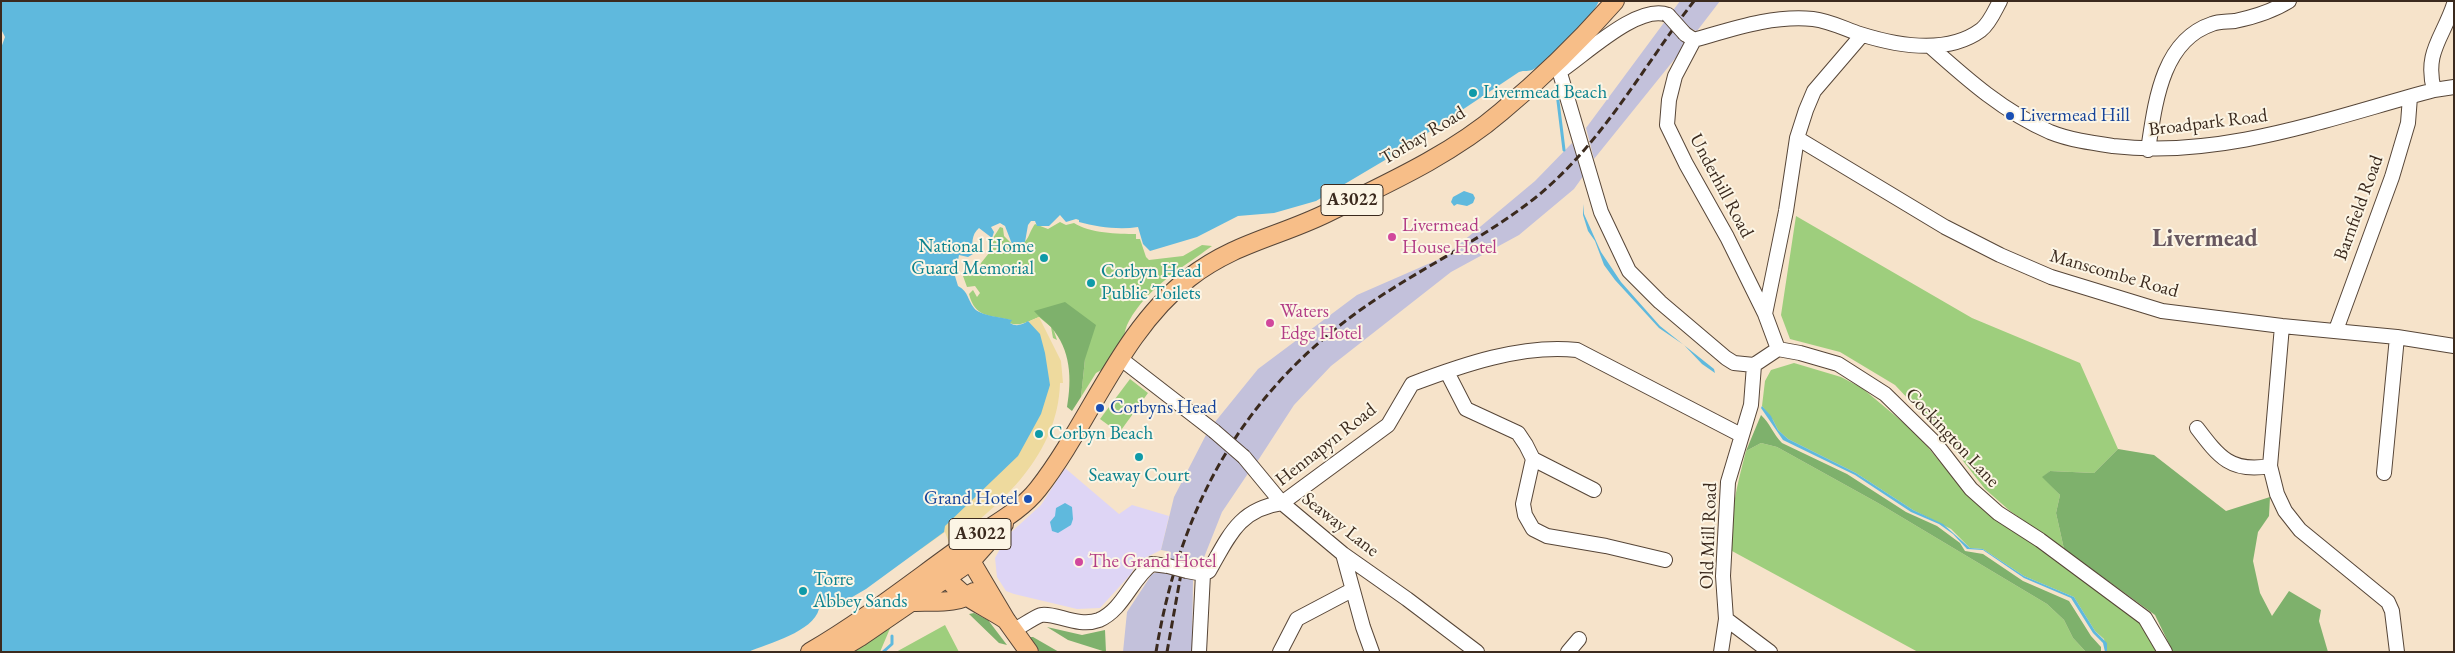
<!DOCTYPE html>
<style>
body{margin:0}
#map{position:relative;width:2455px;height:653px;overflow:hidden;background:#f6e3ca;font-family:"EB Garamond",serif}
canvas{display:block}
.frame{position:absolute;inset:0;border:2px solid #3b2a1e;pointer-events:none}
</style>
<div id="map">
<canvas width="2455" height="653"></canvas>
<div class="frame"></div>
</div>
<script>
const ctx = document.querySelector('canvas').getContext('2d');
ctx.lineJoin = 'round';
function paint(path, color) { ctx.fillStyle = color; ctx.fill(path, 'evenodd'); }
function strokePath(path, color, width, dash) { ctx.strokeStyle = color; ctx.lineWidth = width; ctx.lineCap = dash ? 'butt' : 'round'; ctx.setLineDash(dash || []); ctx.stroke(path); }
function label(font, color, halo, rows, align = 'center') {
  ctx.font = font + ' "EB Garamond",serif'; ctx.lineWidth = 4; ctx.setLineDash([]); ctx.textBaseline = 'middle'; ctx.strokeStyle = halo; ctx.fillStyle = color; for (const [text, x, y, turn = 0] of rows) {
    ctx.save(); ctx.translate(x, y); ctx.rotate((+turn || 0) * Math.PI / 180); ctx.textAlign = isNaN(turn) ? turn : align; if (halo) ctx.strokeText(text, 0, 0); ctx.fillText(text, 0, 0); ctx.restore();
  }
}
paint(new Path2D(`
 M1065 468 1119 514 1132 505 1169 516 1161 550 1137 562 1131 574 1100 608 1077 609 1014 594 1006 591 997 577 995 558 1007 536 1041 505Z`), '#ded5f5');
paint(new Path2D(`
 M1680 1H1720L1697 31 1689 28 1683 36 1686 45 1594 159 1586 128Z
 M1572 143 1584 175 1574 189 1519 235 1451 272 1331 366 1294 405 1257 462 1245 450 1249 472 1222 512 1203 560 1191 558 1186 577 1193 580 1192 652H1123L1127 612 1152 574 1160 571 1166 572 1171 552 1161 550 1174 497 1208 431 1214 436 1221 428 1215 422 1258 369 1357 295 1444 257 1535 181Z`), '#c3c1db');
paint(new Path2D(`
 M1796 216 1972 318 2080 363 2118 449 2094 473 2050 471 2043 477 2060 495 2056 513 2064 549 2010 511 1985 489 1946 439 1895 385 1840 352 1790 339 1781 315Z
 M1060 222 1066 225 1074 223C1089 233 1118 234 1136 234V239H1140L1146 257 1149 260 1183 256 1202 245 1212 246C1182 268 1148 287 1129 321 1123 331 1123 348 1121 359L1096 373 1081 397 1085 359 1052 325 1057 340 1053 338 1051 327 1039 317C1028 321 1021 327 1009 323L1011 320C990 315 975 318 969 294L973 290 977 297 980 293 975 286 967 287 963 276 969 272 979 270 981 263 989 253 988 246 1000 227 1003 228 1004 236 1012 244C1029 247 1027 235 1035 224L1048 229Z
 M1794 363 1841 377 1862 388 1917 434 1964 491 2140 619 2156 652H2107L2104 639 2095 631 2074 597 2024 576 1983 549 1970 548 1951 529 1913 510 1856 473 1788 439 1778 430 1773 420 1762 406 1765 381 1771 370Z
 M1130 379 1148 393 1119 433 1100 419Z
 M1761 443 1777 447 1878 503 2047 604 2064 620 2073 638 2086 652H1918L1732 551C1729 517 1737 485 1746 451Z
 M897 612 880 652H835Z
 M945 625 959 652H896Z`), '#9ece7d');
paint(new Path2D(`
 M1065 302 1096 325 1085 359 1081 397 1072 411 1067 407C1072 379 1071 350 1051 327 1045 321 1039 317 1034 311Z
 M1761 415C1770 423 1773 434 1782 443L1847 474 1906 512 1937 526 1960 543 1965 551 1983 554 2023 581 2069 601 2091 636 2101 647V652H2086L2073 638 2064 620 2047 604 1878 503 1777 447 1761 443 1746 451Z
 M2118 449 2154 455 2226 511 2270 497 2269 516 2258 532 2253 561 2260 593 2272 616 2289 591 2321 610 2319 621 2328 652H2173L2155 615 2064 549 2056 513 2060 495 2042 477 2050 471 2094 473Z
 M974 613 988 620 1007 645 999 643 969 614Z
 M1047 627 1082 635 1105 630 1106 652 1068 640Z
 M1030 637H1033L1059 652H1040Z`), '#7eb16c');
paint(new Path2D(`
 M1039 317 1061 361 1063 383H1060C1058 454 1003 504 949 543L945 532 921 549 1025 323Z`), '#eeda9e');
paint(new Path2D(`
 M1 1H1599C1590 21 1553 58 1534 69 1529 72 1524 70 1519 72L1402 150 1316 201 1274 213 1238 216 1197 237 1150 251 1143 244 1138 227C1119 230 1097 227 1079 222V220L1076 219 1066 222 1060 215 1049 226H1037L1035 221H1031L1028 225 1025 242 1019 245 1012 244 1005 226 1000 223 991 227 994 232 992 238 979 228C971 235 972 244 973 254L968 257 959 255 955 276 958 286C969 292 967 299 974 308 980 316 1002 317 1012 320L1010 323C1016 327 1022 325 1028 321L1040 334 1045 353 1050 385 1041 414 1018 456 945 526 944 532 866 589 837 606 829 605 819 609C813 632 769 643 748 652H1V48L5 37 1 29Z
 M1464 191 1473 194 1475 198 1473 203 1467 206 1457 204 1454 206 1451 202 1453 197Z
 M1583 204 1584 214 1601 252 1621 282 1660 326 1714 369 1715 373 1702 364 1684 345 1659 328 1615 280 1604 265 1595 241 1588 231 1583 215Z
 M1762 406 1771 416 1778 430 1788 439 1856 473 1913 510 1943 524 1970 548 1983 549 2024 576 2074 597 2095 631 2107 643V652H2105L2103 643 2093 633 2071 598 2024 578 1983 550 1967 549 1953 534 1939 524 1911 512 1855 475 1783 440 1761 408Z
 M1065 503 1072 507 1073 519 1071 525 1058 533 1052 531 1050 522 1055 516 1056 508Z`), '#5fb9dd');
strokePath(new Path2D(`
 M1557 93 1564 150
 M883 652 892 644V636`), '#5fb9dd', 3);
const minor = new Path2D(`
 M1685 34 1694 40C1733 29 1772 15 1813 19 1830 21 1845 29 1860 34 1898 46 1947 55 1981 30 1990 23 1995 10 2000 1
 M1694 40 1675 76 1669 100 1667 125 1686 164 1727 237 1765 314 1778 349
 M1931 47C1968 80 2004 112 2050 132 2070 140 2092 143 2113 146 2223 159 2329 118 2434 90L2454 87
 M1557 63 1601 212 1629 271 1660 302 1726 358 1734 363 1754 365 1778 349 1800 353 1838 364 1885 394 1936 444 1971 489 1998 513 2040 540 2145 618 2165 652
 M1559 72C1584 56 1638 3 1668 15
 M2434 90C2424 52 2443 38 2454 4
 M1797 138 1945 227 2000 255 2051 277 2162 311 2282 326 2397 337 2454 346
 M2148 150C2155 105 2161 41 2212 24 2219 21 2228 22 2235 21 2254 17 2273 11 2289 1
 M1765 314 1786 211 1797 138 1806 110 1814 91 1862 35
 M2282 326 2270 466 2277 494 2285 511 2300 530 2388 602 2392 611 2397 652
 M2336 330 2392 177 2408 123 2410 97
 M1121 359 1214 431
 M1447 372 1466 409 1518 433 1526 445 1533 459 1523 504 1525 515 1533 529 1547 536 1606 546 1665 560
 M2197 428C2219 457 2231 473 2270 466
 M1244 457 1282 503 1343 554 1407 599 1477 652
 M1533 459 1594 490
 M2384 473 2397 337
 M1343 554 1363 627 1372 652
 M1187 571 1203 574 1209 571C1229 536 1239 509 1282 503L1388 425 1412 384C1462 365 1522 344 1577 350L1741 435
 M1726 619 1770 652
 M1014 630C1022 626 1033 618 1041 615 1055 612 1078 628 1099 620 1123 610 1132 578 1152 564L1168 566
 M1199 652 1203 574
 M1280 652 1297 619 1352 590
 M1568 652 1579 639
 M1721 652 1726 619 1723 576 1728 482 1751 405 1754 365`);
const major = new Path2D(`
 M971 561 1006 620 1029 652
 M943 569C952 594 984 605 1006 620
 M915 602C934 601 957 605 974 592
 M810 652C865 620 915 580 967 543 991 526 1020 512 1038 489 1091 421 1120 332 1189 278 1234 243 1278 237 1327 213 1386 184 1451 155 1501 112 1542 78 1580 41 1615 1
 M835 652 860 637 971 561 1004 524`);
strokePath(minor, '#574638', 16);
strokePath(major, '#574638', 20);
strokePath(minor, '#fff', 14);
strokePath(major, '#f7be88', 18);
strokePath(new Path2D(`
 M1156 652C1182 495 1252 378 1387 292 1437 260 1488 235 1535 198 1602 144 1642 68 1694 1
 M1167 652 1182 568`), '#3b2a1e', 3, [8, 4]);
const minorBridge = new Path2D(`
 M1668 15 1685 34
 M1214 431 1244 457
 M1168 566 1187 571`);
strokePath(minorBridge, '#574638', 16, []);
strokePath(minorBridge, '#fff', 14);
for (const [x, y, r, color] of [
 [1473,93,5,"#0f9aa8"],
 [2010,116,5,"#1a4fb4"],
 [1392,237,5,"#d1479c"],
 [1044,258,5,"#0f9aa8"],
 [1091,283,5,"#0f9aa8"],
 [1270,323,5,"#d1479c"],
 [1100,408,5,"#1a4fb4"],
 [1039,434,5,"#0f9aa8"],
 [1139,457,5,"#0f9aa8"],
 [1028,499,5,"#1a4fb4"],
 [1079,562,5,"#d1479c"],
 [803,591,5,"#0f9aa8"]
]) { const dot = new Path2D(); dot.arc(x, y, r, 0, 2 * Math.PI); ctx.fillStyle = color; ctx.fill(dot); strokePath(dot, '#fcf5e5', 2); }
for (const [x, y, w] of [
 [1352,200,62],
 [980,534,62]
]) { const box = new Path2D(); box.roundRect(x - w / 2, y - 15.5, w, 31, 4); ctx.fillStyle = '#fcf5e5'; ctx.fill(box); strokePath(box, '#3b2a1e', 1); }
label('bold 18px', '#3b2a1e', null, [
 ["A3022",1352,200],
 ["A3022",980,534]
]);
label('19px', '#0d838f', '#fcf5e5', [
 ["Livermead Beach",1483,93],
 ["National Home",1034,247,"right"],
 ["Guard Memorial",1034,269,"right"],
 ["Corbyn Head",1101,272],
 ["Public Toilets",1101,294],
 ["Corbyn Beach",1049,434],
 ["Seaway Court",1139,476,"center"],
 ["Torre",813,580],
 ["Abbey Sands",813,602]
], 'left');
label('19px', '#164399', '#fcf5e5', [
 ["Livermead Hill",2020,116],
 ["Corbyns Head",1110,408],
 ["Grand Hotel",1018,499,"right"]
], 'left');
label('19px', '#3b2a1e', '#fcf5e5', [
 ["Broadpark Road",2208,123,-7],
 ["Torbay Road",1423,136,-31],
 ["Underhill Road",1721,186,62],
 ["Barnfield Road",2359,208,-70],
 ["Manscombe Road",2114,274,16],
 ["Cockington Lane",1952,438,47],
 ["Hennapyn Road",1326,445,-38],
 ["Seaway Lane",1340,525,38],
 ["Old Mill Road",1709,536,-88]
]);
label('19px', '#b23c85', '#fcf5e5', [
 ["Livermead",1402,226],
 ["House Hotel",1402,248],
 ["Waters",1280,312],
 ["Edge Hotel",1280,334],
 ["The Grand Hotel",1089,562]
], 'left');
label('bold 24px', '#685860', '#fcf5e5', [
 ["Livermead",2205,239]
]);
</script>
